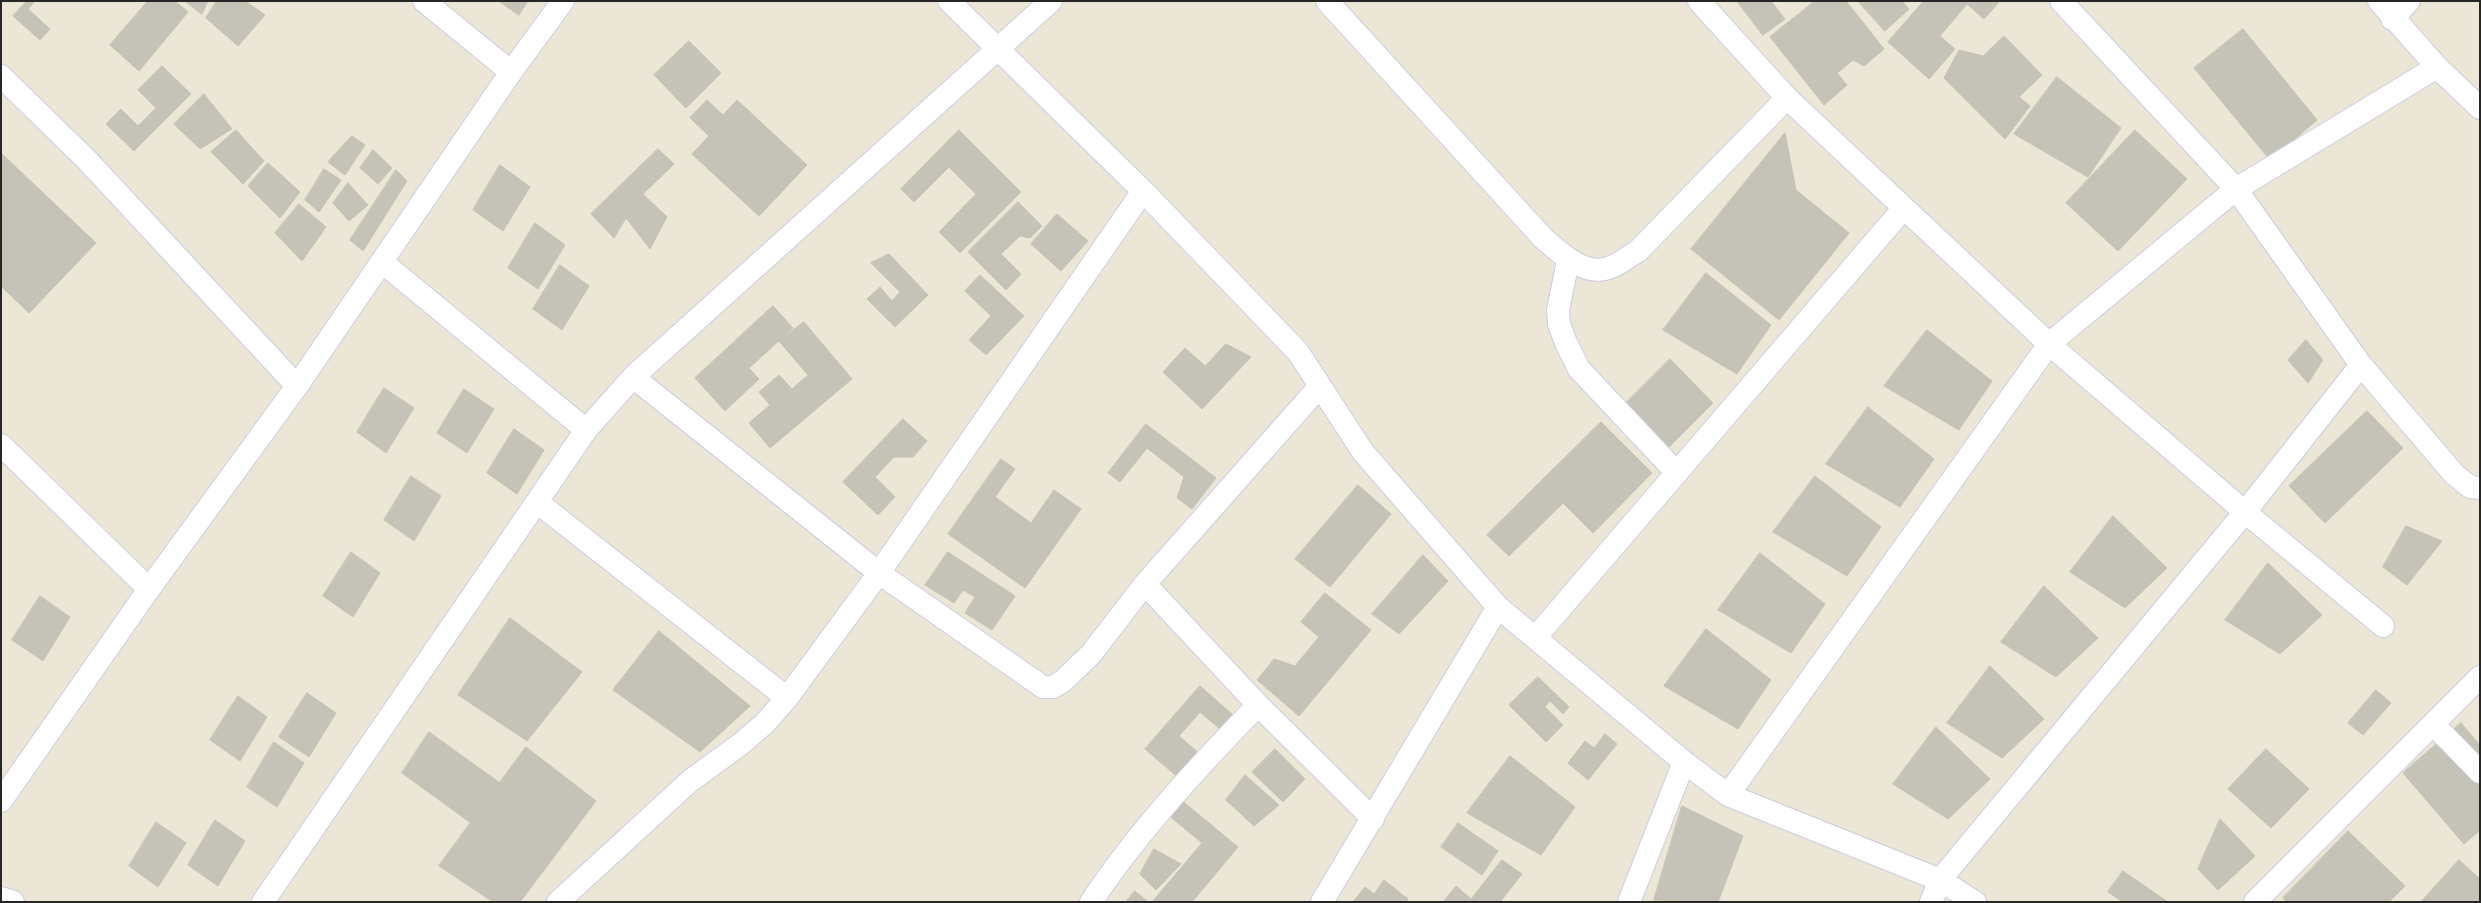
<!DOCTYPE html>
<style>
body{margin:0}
#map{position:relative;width:2481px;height:903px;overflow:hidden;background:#ebe6d6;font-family:"Sofia Sans Condensed",sans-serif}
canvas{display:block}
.frame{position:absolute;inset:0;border:2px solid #262626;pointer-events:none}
</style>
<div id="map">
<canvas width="2481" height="903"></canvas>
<div class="frame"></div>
</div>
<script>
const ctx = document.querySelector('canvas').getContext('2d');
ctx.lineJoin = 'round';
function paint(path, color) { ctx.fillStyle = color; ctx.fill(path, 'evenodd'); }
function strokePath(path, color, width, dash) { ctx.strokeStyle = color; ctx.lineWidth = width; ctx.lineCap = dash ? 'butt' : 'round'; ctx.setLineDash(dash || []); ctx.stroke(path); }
const building = new Path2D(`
 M27 1H35L28 9 50 29 40 40 13 16Z
 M148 1H175L188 12 139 71 110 45Z
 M185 1H208L202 14Z
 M217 1H245L265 15 238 46 206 18Z
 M499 1H528L519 15Z
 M1737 1H1771L1785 19 1763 35Z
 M1815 1H1846L1884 49 1864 66 1853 60 1837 73 1847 85 1824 105 1770 37Z
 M1858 1H1902L1909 9 1885 31Z
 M1924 1H2000L1984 19 1967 4 1940 36 1955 49 1929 79 1888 42Z
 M2243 29 2317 120 2270 160 2194 68Z
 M2004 36 2042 75 2019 97 2030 106 2005 139 1944 78 1959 50 1983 56Z
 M689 41 721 73 686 108 654 75Z
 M162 66 191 94 134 151 106 124 121 109 138 126 156 108 138 90Z
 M2057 77 2121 128 2088 177 2014 134Z
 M204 94 232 129 200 149 174 124Z
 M707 100 723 115 737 100 807 165 759 216 692 154 709 136 690 118Z
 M236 130 264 161 243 184 211 152Z
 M959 130 1021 192 960 253 939 232 976 194 949 167 914 202 901 189Z
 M2135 130 2187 179 2118 251 2066 203Z
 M1785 133 1796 190 1849 233 1779 320 1691 249Z
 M352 136 365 145 345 175 328 162Z
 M658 149 674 164 643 194 667 217 650 249 626 218 614 238 591 214Z
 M373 150 392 168 378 184 360 168Z
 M1 153 96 243 29 313 1 286Z
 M268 163 300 192 280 218 248 186Z
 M500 165 530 187 503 231 473 210Z
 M324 169 341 180 319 212 305 200Z
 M396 170 407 181 363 251 350 240Z
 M348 183 368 205 349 221 333 203Z
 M1018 202 1042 226 1030 238 1020 236 1001 254 1021 274 1006 290 968 252Z
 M299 204 326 227 302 261 275 233Z
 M1057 214 1088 241 1061 271 1031 244Z
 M535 223 565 245 538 289 508 268Z
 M889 254 928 295 895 327 867 299 880 287 892 301 900 292 871 263Z
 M560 265 589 286 562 330 533 309Z
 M1706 273 1771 325 1737 374 1663 330Z
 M980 275 1024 316 986 355 969 340 991 316 965 291Z
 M773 306 793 328 749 368 759 379 725 411 695 378Z
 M804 322 852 379 770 448 749 423 770 405 759 392 779 375 792 389 808 375 779 341Z
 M1927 330 1992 381 1959 430 1884 386Z
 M2306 340 2323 360 2308 383 2288 360Z
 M1226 344 1251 357 1202 409 1163 372 1185 348 1205 366Z
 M1670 359 1713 403 1669 447 1626 403Z
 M384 388 414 408 386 453 357 432Z
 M464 389 494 409 467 453 437 433Z
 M1868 407 1934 459 1900 507 1826 464Z
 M2367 411 2403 448 2325 523 2289 486Z
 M903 419 927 441 913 457H894L875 477 895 497 878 515 843 482Z
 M1601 422 1652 473 1593 533 1563 503 1509 556 1487 535Z
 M1146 424 1216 478 1192 509 1177 498 1184 477 1147 448 1120 482 1108 473Z
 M514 429 544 450 517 494 487 473Z
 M1001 459 1015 469 995 497 1031 523 1054 490 1081 509 1025 588 948 534Z
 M411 476 441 496 414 541 384 520Z
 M1815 476 1881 527 1847 576 1773 532Z
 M1358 485 1391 514 1330 587 1295 559Z
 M2113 516 2167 568 2125 608 2070 572Z
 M2406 526 2442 541 2407 585 2383 567Z
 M351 552 380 573 353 617 323 596Z
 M948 552 1015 596 992 630 965 613 975 597 963 590 954 603 925 585Z
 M1760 553 1825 604 1791 653 1718 610Z
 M1423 555 1448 581 1399 634 1372 614Z
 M2268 563 2322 615 2280 654 2225 620Z
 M2044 586 2098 638 2056 677 2001 642Z
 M1325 593 1371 630 1299 716 1257 680 1274 659 1295 666 1319 637 1301 622Z
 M40 596 70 617 43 661 12 640Z
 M510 618 582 672 527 741 458 695Z
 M1706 629 1771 680 1738 729 1664 686Z
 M659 631 750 706 700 752 613 690Z
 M1990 666 2044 719 2002 758 1947 723Z
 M1538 677 1569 707 1563 714 1550 701 1545 707 1563 725 1546 742 1509 705Z
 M1200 686 1233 715 1220 729 1200 712 1179 736 1202 756 1181 780 1145 749Z
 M2376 690 2391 703 2363 735 2348 723Z
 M307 693 336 713 309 757 279 737Z
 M238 696 267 717 240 761 210 740Z
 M2461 723 2480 745V830L2464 844 2403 773Z
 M1936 727 1990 779 1948 819 1893 784Z
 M429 732 500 783 471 823 402 773Z
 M1605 734 1617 744 1588 780 1568 763 1585 741 1594 748Z
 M274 742 304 763 277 807 247 787Z
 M526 747 596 801 520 902H493L439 866Z
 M1275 749 1305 779 1283 802 1252 772Z
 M2266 749 2309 789 2271 828 2228 789Z
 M1510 756 1575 807 1541 855 1467 813Z
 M1245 775 1279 805 1254 826 1226 800Z
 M1180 799 1238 847 1192 902H1152L1202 843 1167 814Z
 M1682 806 1743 836 1718 902 1654 900Z
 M2220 819 2255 856 2218 890 2198 869Z
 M215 820 245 841 218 886 188 865Z
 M156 822 186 843 158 887 129 866Z
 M1458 823 1498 851 1482 875 1441 847Z
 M2348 831 2405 886 2389 902H2287L2283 898Z
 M1154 849 1181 864 1156 890 1140 874Z
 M1502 860 1522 874 1500 902H1443L1456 886 1471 899Z
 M2459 860 2480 879V902H2421Z
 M2123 871 2168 902H2123L2108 892Z
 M1384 880 1408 899 1406 902H1353L1365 887 1374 894Z
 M1135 891 1148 902H1126Z`);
paint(building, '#c5c2b7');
strokePath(building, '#c5c2b1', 1);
const minor = new Path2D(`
 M424 1 511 72
 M949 1 1143 191 1298 352 1363 452 1498 607 1684 762 1728 795 1940 880 1975 902
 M1327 1 1543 238C1560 253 1586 278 1611 267 1620 264 1629 256 1638 251L1787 98
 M1699 1 1787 98 2049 344 2245 512 2383 626
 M2061 1 2236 189 2361 365 2454 474 2470 487 2480 488
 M2379 1 2437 67 2480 108
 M2392 19 2409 1
 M1 76 86 159 297 386
 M1568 261 1558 310 1559 324 1566 343 1579 369 1677 473
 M382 262 586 430
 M633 377 879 573 1043 687H1053L1063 681 1091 654 1145 584 1320 386
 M1 445 149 589
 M537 502 787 698
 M1145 584 1258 705 1373 819
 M1535 638 1903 209
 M2433 724 2480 772
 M1728 795 2049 344 2236 189 2437 67
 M263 902 586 430 633 377 1051 1
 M558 902 690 781 742 743 765 723 787 698 879 573 1143 191
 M1091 902C1139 830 1198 767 1258 705
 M1322 902 1498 607
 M1629 902 1684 762
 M1931 902 1940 880 2245 512 2361 365
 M2255 902 2480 677`);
const tertiary = new Path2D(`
 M1 801 149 589 297 386 511 72 563 1
 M1 898 13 902`);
strokePath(minor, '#cccce1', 24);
strokePath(tertiary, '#cccce1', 24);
strokePath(minor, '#fff', 22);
strokePath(tertiary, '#fff', 22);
</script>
